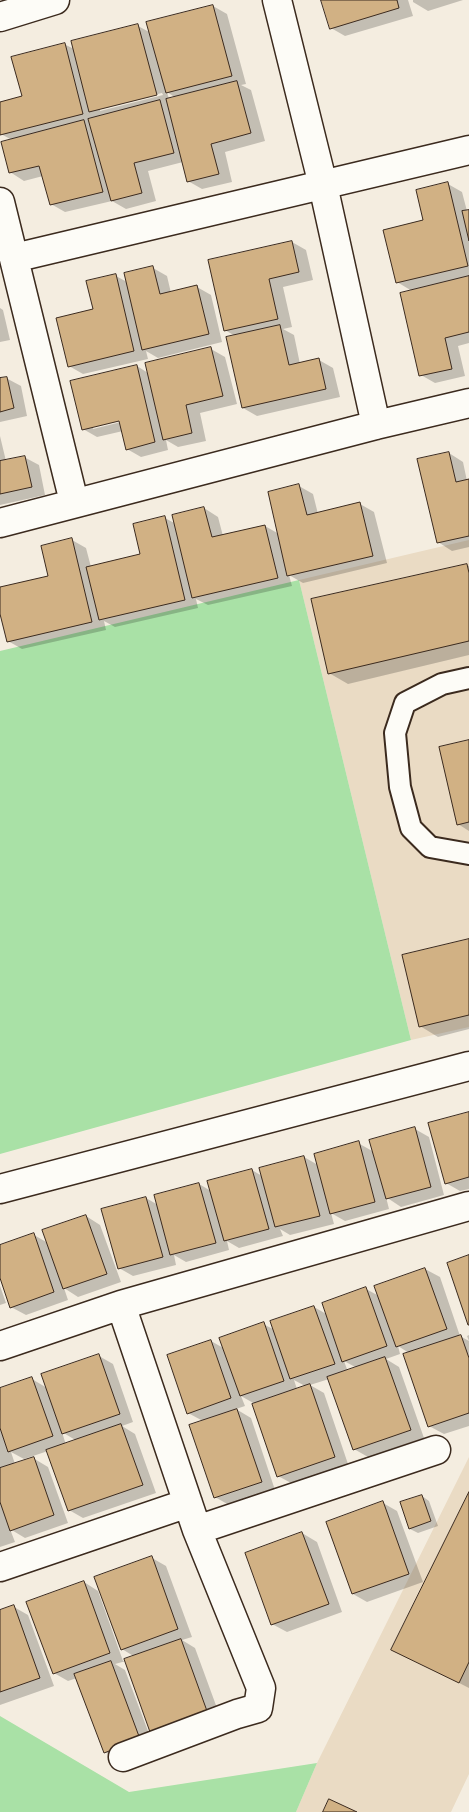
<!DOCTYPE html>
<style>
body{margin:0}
canvas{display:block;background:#f4ede0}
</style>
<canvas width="469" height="1812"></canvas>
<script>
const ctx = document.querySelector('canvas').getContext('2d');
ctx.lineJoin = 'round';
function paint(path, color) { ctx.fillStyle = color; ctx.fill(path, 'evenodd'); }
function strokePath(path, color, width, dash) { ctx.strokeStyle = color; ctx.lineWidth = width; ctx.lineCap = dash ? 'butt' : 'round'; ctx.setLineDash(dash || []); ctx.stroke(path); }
paint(new Path2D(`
 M469 540V1027L411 1040 299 580Z
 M469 1457V1774L451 1812H296L317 1763Z`), '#eadbc4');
paint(new Path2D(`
 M299 580 411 1040 0 1154V651Z
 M0 1716 129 1792 317 1763 296 1812H0Z`), '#a9e1a6');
paint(new Path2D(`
 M322 0H408L413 16 345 36 331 28Z
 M413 0H463L428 11 413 2Z
 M213 6 227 14 246 84 241 85 251 90 265 141 225 152 232 182 202 189 188 181 183 162 148 171 156 201 126 209 112 201 65 212 51 204 43 176 24 181 10 172 12 140 1 134 0 103 23 97 64 44 74 49 138 26 151 33ZM167 92 176 98 169 99ZM162 93 163 95 100 111V108Z
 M448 184 462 192 467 211H469V343L458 346 465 376 435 383 421 375 412 291 397 282 425 221Z
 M292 242 306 250 313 280 283 287 292 327 283 329 294 335 300 364 319 360 333 368 340 397 257 416 243 408 235 336 225 330Z
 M153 268 167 276 171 293 197 287 211 295 222 342 158 358 146 351 148 359 83 374 69 366 116 276 127 282Z
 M0 308 3 310 10 340 0 342Z
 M211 349 225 357 237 404 200 413 206 441 178 447 166 440 168 450 141 457 127 449 123 431 97 437 83 429 137 366 148 373ZM125 419V421L93 429V426Z
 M6 378 21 386 27 416 0 422V379Z
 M0 436 6 461 24 457 39 465 45 495 0 505Z
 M449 453 463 462 467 481 469 480V547L452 551 438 542Z
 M299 486 313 494 318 514 360 504 374 512 387 563 303 583 289 575 292 586 208 605 196 599 198 608 115 627 104 621 106 630 22 649 8 641 0 608V589L49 577 72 540 86 548 91 567 142 555 165 518 176 524 204 508 218 517 223 536 265 526 279 534Z
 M466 565 469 566V655L348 684 329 673Z
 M469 741V831L458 824Z
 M469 940V1029L438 1037 420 1026Z
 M469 1113V1189L460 1191 446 1183Z
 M415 1129 429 1137 444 1195 401 1207 386 1197 389 1209 345 1221 331 1213 334 1224 290 1235 280 1229 283 1236 239 1248 227 1241 229 1250 186 1262 174 1255 176 1265 133 1276 119 1268 146 1198 158 1205 199 1184 211 1191 252 1170 262 1176 304 1157 318 1165 358 1143 374 1152Z
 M86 1216 100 1225 121 1282 78 1297 64 1288 68 1300 26 1315 11 1307 0 1274V1247L34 1235 48 1243Z
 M425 1269 440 1277 460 1336 469 1341 467 1336 469 1335V1426L444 1434 429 1426 409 1353 398 1346 400 1354 386 1359 399 1367 424 1438 368 1457 354 1449 329 1379 310 1385 324 1393 348 1464 293 1484 278 1476 255 1404 241 1396 245 1406 236 1409 251 1418 275 1490 229 1505 215 1497 203 1421 188 1413 211 1341 225 1349 263 1324 275 1330 314 1307 328 1315 366 1289 379 1296ZM344 1361 357 1368 348 1372ZM294 1380 305 1386 297 1389Z
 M0 1286 6 1303 0 1305Z
 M99 1356 113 1364 133 1422 122 1426 135 1434 156 1493 83 1518 69 1510 48 1451 24 1459 11 1452 15 1464 33 1458 48 1467 68 1523 25 1538 10 1529 15 1542 0 1547V1390L32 1379 47 1388ZM62 1432 77 1441 66 1445Z
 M469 1494V1688L392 1649Z
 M422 1496 429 1501 438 1526 418 1533 410 1529 401 1503Z
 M383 1503 397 1511 423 1582 367 1602 353 1594Z
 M302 1533 317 1542 342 1612 287 1632 272 1624Z
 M152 1558 166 1566 192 1637 182 1640 195 1648 221 1719 165 1739 151 1731 126 1661 115 1664 125 1670 154 1747 119 1760 105 1752 77 1678 68 1681 54 1673 84 1582 98 1591 123 1661 135 1657 122 1649Z
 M14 1607 28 1615 54 1686 0 1705V1612Z`), '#0003');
const building = new Path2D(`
 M321 0H397L399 8 330 29Z
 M213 5 232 76 166 93 146 22Z
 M138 24 157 95 89 112 71 41Z
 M65 43 83 114 0 135V102L22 96 11 57Z
 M237 81 251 133 211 144 219 174 187 182 166 99Z
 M160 100 174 153 134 163 142 193 111 201 88 119Z
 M84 120 103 192 50 205 39 166 9 173 1 142Z
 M448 182 468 266 396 283 383 230 423 220 416 190Z
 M469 210V241L462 211Z
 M292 241 299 272 269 279 278 319 224 331 208 260Z
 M153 266 160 294 197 285 209 334 142 350 124 273Z
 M116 274 134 351 68 367 56 318 93 309 86 281Z
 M469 276V332L445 338 452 369 419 376 400 293Z
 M280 325 289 365 319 358 326 389 242 408 226 337Z
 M211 347 223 396 186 405 192 433 163 440 145 363Z
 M137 365 155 442 126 450 119 421 82 430 70 381Z
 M7 377 14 408 0 412V378Z
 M449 452 456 482 469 479V536L437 543 417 459Z
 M25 456 32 487 0 494V461Z
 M299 484 307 515 360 502 373 556 287 576 268 492Z
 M204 507 212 537 265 525 278 578 192 598 172 515Z
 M165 516 185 600 99 620 86 567 140 554 133 524Z
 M72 538 92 622 7 642 0 614V587L48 576 41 546Z
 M467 564 469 573V641L328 674 311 599Z
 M469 740V822L457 825 439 747Z
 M469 939V1015L419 1027 402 955Z
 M469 1112V1177L445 1184 428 1123Z
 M415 1127 431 1187 386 1199 369 1140Z
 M359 1141 375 1202 330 1214 314 1154Z
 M304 1156 320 1216 275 1227 259 1168Z
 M252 1169 269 1229 224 1241 207 1181Z
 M199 1183 216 1243 170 1255 154 1195Z
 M146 1197 163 1257 118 1269 101 1209Z
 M86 1215 107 1274 63 1289 42 1230Z
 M34 1233 54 1292 10 1308 0 1278V1245Z
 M469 1255V1325H468L447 1263Z
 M425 1268 447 1329 396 1347 374 1286Z
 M366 1287 387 1346 342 1362 322 1303Z
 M314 1306 335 1364 290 1379 270 1321Z
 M264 1322 284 1381 240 1396 219 1338Z
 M461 1335 469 1358V1413L428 1427 403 1354Z
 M211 1340 231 1398 187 1414 167 1355Z
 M99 1354 120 1414 62 1434 41 1374Z
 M385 1357 411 1430 353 1450 327 1377Z
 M32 1377 53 1436 8 1452 0 1428V1388Z
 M310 1384 335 1457 277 1477 252 1404Z
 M237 1409 262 1482 214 1498 189 1425Z
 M121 1424 143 1485 68 1511 46 1450Z
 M34 1457 54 1515 10 1531 0 1502V1468Z
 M469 1492V1662L459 1683 391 1650Z
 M422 1495 431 1521 409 1529 400 1502Z
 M383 1501 409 1574 352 1594 326 1522Z
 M302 1532 329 1604 271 1625 245 1553Z
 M152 1556 178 1629 121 1650 94 1577Z
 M84 1581 110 1653 53 1674 26 1602Z
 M14 1605 40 1678 0 1692V1610Z
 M181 1639 207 1711 150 1732 124 1659Z
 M111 1661 140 1739 104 1753 74 1674Z
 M329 1799 357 1812H323Z`);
paint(building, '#d1b184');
strokePath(building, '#3b2a1e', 1);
const lane = new Path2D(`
 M469 678 442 684 405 703 395 733 400 787 411 828 430 847 469 854`);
const street = new Path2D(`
 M277 0 323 185 376 425
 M0 17 55 0
 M0 202 74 502
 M14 258 469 150
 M0 523 376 425 469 403
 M0 1189 469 1066
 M121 1305 197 1530 261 1688 258 1708 237 1714 123 1757
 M0 1346 121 1305 469 1206
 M197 1530 436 1450
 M0 1567 188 1503`);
strokePath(lane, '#3b2a1e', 24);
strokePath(street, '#3b2a1e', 31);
strokePath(lane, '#fdfcf7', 20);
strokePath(street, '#fdfcf7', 28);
</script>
